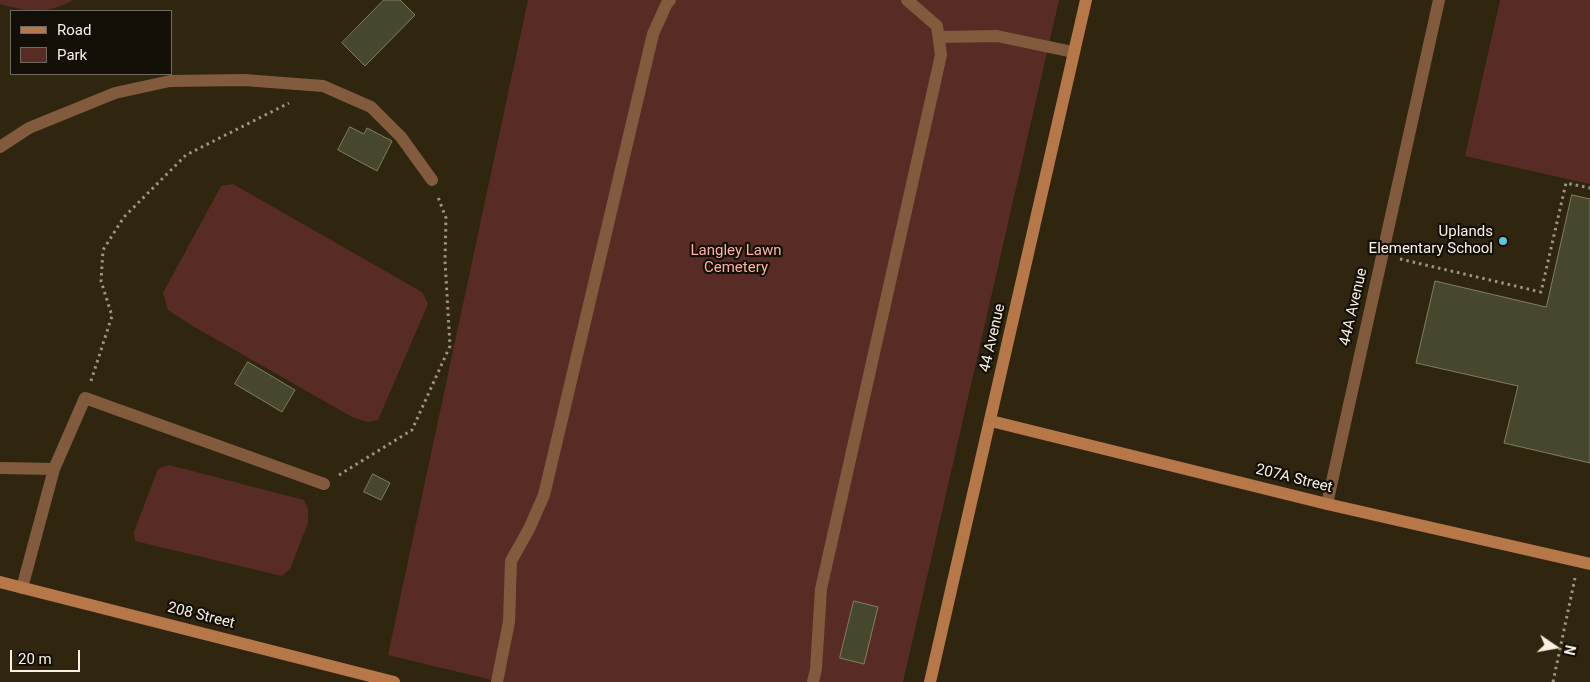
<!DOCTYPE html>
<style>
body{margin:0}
#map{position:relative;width:1590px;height:682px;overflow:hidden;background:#30250f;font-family:Roboto,sans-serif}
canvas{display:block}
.legend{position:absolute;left:10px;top:10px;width:162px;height:65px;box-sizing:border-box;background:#140f06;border:1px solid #70695f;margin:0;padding:6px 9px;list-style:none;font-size:15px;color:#f9f1e4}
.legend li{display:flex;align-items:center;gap:10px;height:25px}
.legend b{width:25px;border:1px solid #70695f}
.north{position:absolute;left:1530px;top:622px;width:50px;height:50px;-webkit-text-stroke:4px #140f06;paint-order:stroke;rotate:102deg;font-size:14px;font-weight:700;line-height:20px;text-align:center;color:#f9f1e4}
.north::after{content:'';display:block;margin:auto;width:18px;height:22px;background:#f9f1e4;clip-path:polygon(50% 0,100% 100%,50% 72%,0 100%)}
.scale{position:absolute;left:10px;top:650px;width:70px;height:22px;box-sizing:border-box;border:2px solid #f9f1e4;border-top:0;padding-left:6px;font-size:15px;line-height:18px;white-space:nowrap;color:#f9f1e4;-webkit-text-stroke:4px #140f06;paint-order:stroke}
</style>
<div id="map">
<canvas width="1590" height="682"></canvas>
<ul class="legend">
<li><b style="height:6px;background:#b67849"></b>Road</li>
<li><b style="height:14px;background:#582c25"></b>Park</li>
</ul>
<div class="north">N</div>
<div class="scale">20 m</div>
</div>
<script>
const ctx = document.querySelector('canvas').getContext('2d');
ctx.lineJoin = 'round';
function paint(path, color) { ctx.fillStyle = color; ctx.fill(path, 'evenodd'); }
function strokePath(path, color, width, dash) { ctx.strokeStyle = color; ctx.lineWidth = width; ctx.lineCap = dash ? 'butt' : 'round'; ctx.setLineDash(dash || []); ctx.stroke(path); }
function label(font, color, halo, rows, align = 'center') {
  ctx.font = font + ' Roboto,sans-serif'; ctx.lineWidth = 4.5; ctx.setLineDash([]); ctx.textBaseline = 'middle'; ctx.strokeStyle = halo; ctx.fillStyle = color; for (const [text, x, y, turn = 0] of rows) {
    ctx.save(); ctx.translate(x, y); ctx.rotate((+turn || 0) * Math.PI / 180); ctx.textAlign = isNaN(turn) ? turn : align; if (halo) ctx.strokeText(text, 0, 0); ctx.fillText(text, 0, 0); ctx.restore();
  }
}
paint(new Path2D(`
 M0 0H73C45 15 30 12 0 4Z
 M528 0H1059L903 682H500L388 655Z
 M1500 0H1590V184L1465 156Z
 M233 184 422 292 428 304 378 420 368 422 352 417 191 325 168 310 163 293 221 186Z
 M169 465 304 500 308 509V523L290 569 282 576 135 541 134 532 158 469Z`), '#582c25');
const building = new Path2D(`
 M384 0H400L415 15 365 66 342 43Z
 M350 127 364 134 367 128 392 141 377 171 338 150Z
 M1572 195 1590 199V463L1504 443 1518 386 1416 363 1435 281 1546 307Z
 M248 362 295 390 282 412 235 384Z
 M373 474 390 483 381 500 364 492Z
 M854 601 878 607 864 664 840 658Z`);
paint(building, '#47472e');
strokePath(building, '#7f7f64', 1);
strokePath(new Path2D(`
 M1400 259 1541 292 1566 183 1590 188
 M91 381 112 316 101 281 103 250 124 217 186 155 289 103
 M339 475 412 430 450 346 445 261 446 218 438 197
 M1553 682 1575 578`), '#9d9483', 3, [2.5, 4]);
strokePath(new Path2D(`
 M939 37 997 36 1073 52
 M0 147 29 128 115 93 170 81 244 80 323 86 371 107 401 137 432 180
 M0 468 54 469
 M22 588 54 469 85 398 324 484
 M497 682 509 622 511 561 529 529 544 495 653 34 667 3 670 0
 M813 682 816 669 821 589 941 55 937 26 907 0`), '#825b3f', 12);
strokePath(new Path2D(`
 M1327 504 1439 0`), '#825b3f', 12);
strokePath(new Path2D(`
 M991 421 1327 504 1590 564
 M0 582 394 682
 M930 682 1086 0`), '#b67849', 12);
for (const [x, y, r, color] of [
 [1503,241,5,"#55cae0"]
]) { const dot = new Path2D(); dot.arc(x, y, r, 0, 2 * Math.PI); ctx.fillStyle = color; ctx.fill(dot); strokePath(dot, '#140f06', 2); }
label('15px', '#f9f1e4', '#140f06', [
 ["Uplands",1493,232],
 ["Elementary School",1493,249]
], 'right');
label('15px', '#feb1a3', '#140f06', [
 ["Langley Lawn",736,251],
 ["Cemetery",736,268]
]);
label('15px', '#f9f1e4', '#140f06', [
 ["44A Avenue",1354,307,-77],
 ["44 Avenue",993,338,-77],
 ["207A Street",1294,479,14],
 ["208 Street",201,616,14]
]);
</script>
